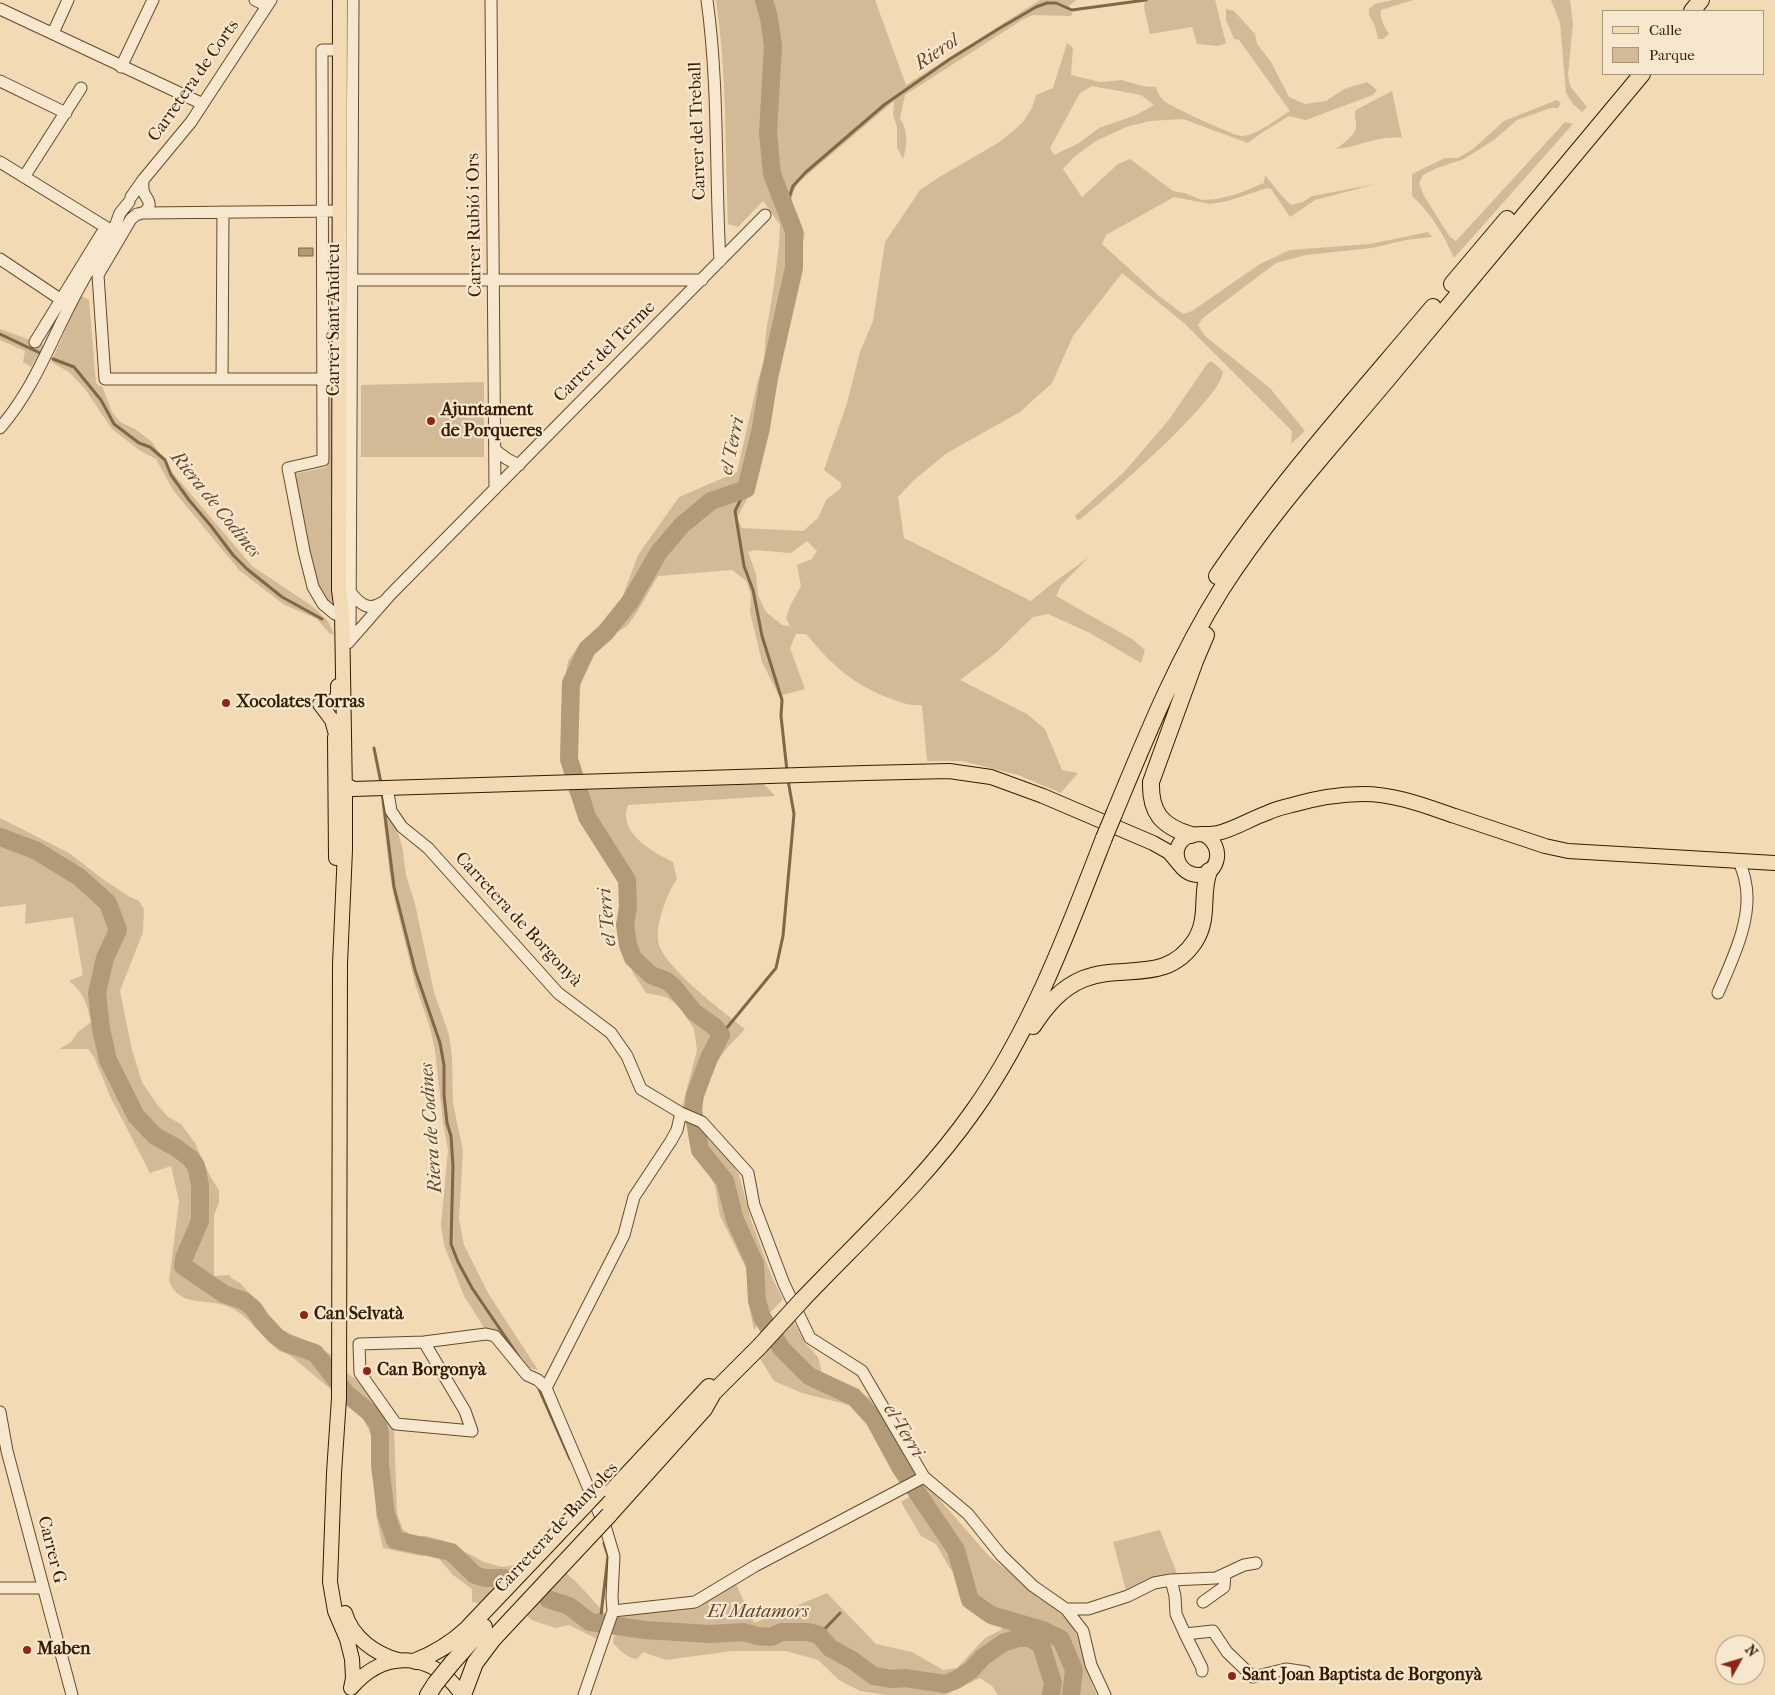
<!DOCTYPE html>
<meta charset="utf-8">
<style>
body{margin:0}
#map{position:relative;width:1775px;height:1695px;overflow:hidden;background:#f2dab5;font-family:"IM FELL French Canon",serif}
canvas{display:block}
.legend{position:absolute;left:1602px;top:10px;width:162px;height:65px;box-sizing:border-box;background:#f7e7cf;border:1px solid #a9957c;margin:0;padding:6px 9px;list-style:none;font-size:15px;color:#351b00}
.legend li{display:flex;align-items:center;gap:10px;height:25px}
.legend b{width:25px;border:1px solid #a9957c}
.north{position:absolute;left:1715px;top:1635px;width:50px;height:50px;box-sizing:border-box;background:#f7e7cf;border:1px solid #a9957c;border-radius:50%;rotate:51deg;font-size:14px;font-weight:700;line-height:20px;text-align:center;color:#351b00}
.north::after{content:'';display:block;margin:auto;width:18px;height:22px;background:#8f2418;clip-path:polygon(50% 0,100% 100%,50% 72%,0 100%)}
</style>
<div id="map">
<canvas width="1775" height="1695"></canvas>
<ul class="legend">
<li><b style="height:6px;background:#f2dab5"></b>Calle</li>
<li><b style="height:14px;background:#d2ba96"></b>Parque</li>
</ul>
<div class="north">N</div>
</div>
<script>
const ctx = document.querySelector('canvas').getContext('2d');
ctx.lineJoin = 'round';
function paint(path, color) { ctx.fillStyle = color; ctx.fill(path, 'evenodd'); }
function strokePath(path, color, width, dash) { ctx.strokeStyle = color; ctx.lineWidth = width; ctx.lineCap = dash ? 'butt' : 'round'; ctx.setLineDash(dash || []); ctx.stroke(path); }
function label(font, color, halo, rows, align = 'center') {
  ctx.font = font + ' "IM FELL French Canon",serif'; ctx.lineWidth = 4.5; ctx.setLineDash([]); ctx.textBaseline = 'middle'; ctx.strokeStyle = halo; ctx.fillStyle = color; for (const [text, x, y, turn = 0] of rows) {
    ctx.save(); ctx.translate(x, y); ctx.rotate((+turn || 0) * Math.PI / 180); ctx.textAlign = isNaN(turn) ? turn : align; if (halo) ctx.strokeText(text, 0, 0); ctx.fillText(text, 0, 0); ctx.restore();
  }
}
paint(new Path2D(`
 M716 0H875L906 85 1040 0H1076L1068 7 1072 13 1071 16 1033 15 1022 20 905 95 900 118C908 131 908 144 903 159L897 148V127L893 115 894 101 800 181 793 192 791 203 805 234 801 252 780 337 779 361 774 398 767 415 757 474 747 499 737 518 742 528 803 531 818 518 826 500 841 488V483L824 470 847 403 860 352 873 321 885 242 920 190 941 176 998 143 1013 131 1023 122 1032 108 1036 95 1053 88 1067 43 1073 48 1071 75 1100 82 1122 80 1142 86 1156 87C1157 93 1162 100 1167 103 1175 108 1234 136 1242 136 1256 136 1278 118 1290 111L1239 40 1234 39 1226 20V9L1234 11 1255 34 1257 44 1271 62 1289 97 1305 104 1326 101 1344 89 1367 82 1377 90 1373 95 1306 120 1289 116 1260 134 1248 143 1183 119 1150 121 1126 127 1096 141 1074 157 1063 169 1082 197 1118 164 1130 159 1173 191 1185 193 1202 200 1217 199 1237 194 1264 183 1265 175 1281 195 1291 205 1303 202 1312 196 1376 184 1315 200 1290 217 1271 189 1267 188 1228 201 1210 204 1174 197 1106 235 1102 244 1158 295 1183 314 1192 311 1260 264 1290 250 1370 244 1428 232 1432 237 1406 240 1372 248 1306 255 1276 263 1203 318 1198 325 1205 336 1270 388 1305 431 1291 444 1292 431 1184 323 1122 273 1073 336 1052 383 1020 412 947 453 914 480 898 497 904 538 1031 601 1049 586 1089 557 1061 585 1056 596 1132 639 1145 650 1141 663 1090 633 1048 614 1033 617 996 653 960 680 1027 714 1045 729 1062 770 1078 773 1061 793 1018 775 962 761H927L922 705C911 706 902 703 892 699 854 686 831 664 806 634H796L790 648 805 689 779 696 762 662 750 612 751 595 746 581 732 570 658 576 636 614 627 626 606 639 592 657 582 680 577 701V776H564L561 709 568 661 581 642 605 621 622 598 638 555 679 497 737 472 758 380 764 362 766 332 774 285 779 245 780 225 763 201 738 227 728 224C725 149 727 74 716 0ZM1092 86 1141 95 1154 105 1136 115 1099 128 1079 143 1054 155 1050 148 1080 93ZM807 541 817 551 812 559 797 565 801 586 791 604 786 618 790 626 782 625 766 612 758 595 756 574 748 552 755 550 791 553Z
 M1145 0H1215L1226 43 1218 46 1197 44 1192 27 1150 34 1144 8Z
 M1393 0H1413L1381 10C1379 18 1385 27 1389 34L1383 39H1378L1375 26 1369 15V9L1375 4Z
 M1551 0H1570L1573 23 1568 75 1570 86 1587 107 1582 112 1573 104 1566 93 1560 23Z
 M1392 91 1402 138C1377 135 1360 147 1336 149 1342 144 1355 136 1356 127 1357 121 1353 117 1356 110Z
 M1557 100 1561 103 1558 108H1551L1517 120 1494 140 1464 159 1437 168 1423 175 1419 183 1424 196 1450 237 1456 241 1565 122 1573 124 1454 258C1444 235 1431 213 1412 196V174L1445 158H1458L1473 149 1504 121Z
 M81 296 89 300 96 383 99 386H102L112 412 120 422 135 429 152 442 172 472 252 566 312 606 327 620 331 627 334 635 329 633 317 619 283 604 239 570 173 490 156 459 139 450 112 429 85 389 69 372 51 362Z
 M0 329 44 345 31 367 23 362 25 351 0 340Z
 M1211 361 1223 371C1223 398 1106 498 1081 519L1077 520 1075 516 1124 472 1168 421 1207 364Z
 M484 382V457H361V385Z
 M327 397H333L332 602 327 600 320 590 313 571 294 474 327 467Z
 M763 780 764 784 775 796 628 805C617 833 653 852 673 862L677 879C667 893 656 923 658 940 660 965 725 1013 745 1029 738 1037 730 1044 724 1052 709 1071 701 1101 700 1125L728 1157 739 1175 751 1220 773 1280 783 1299 754 1330 751 1316 746 1268 720 1216 715 1186 701 1158 689 1142 688 1127 682 1107 697 1050 694 1029 680 1007 666 997 646 993 633 973 618 925 625 888 623 882 611 856 582 823 568 790Z
 M387 794 389 809 402 845 406 875 415 904 434 992 449 1035 452 1057 453 1103 463 1151 459 1219 464 1245 488 1293 538 1370 521 1366 485 1329 464 1296 444 1245 441 1225 448 1150 443 1123 435 1050 430 1028 416 987 394 898 389 869 381 795Z
 M0 818 69 853 104 880 130 897 139 901 144 909 143 932 120 991 132 1050 142 1082 156 1103 168 1117 181 1124 195 1143 211 1178 219 1190V1203L214 1215V1276L230 1275 231 1278 240 1283 265 1309 268 1319 276 1327 319 1347 333 1356V1391C319 1380 306 1368 292 1357 288 1353 282 1353 278 1350 261 1336 249 1316 229 1307 209 1297 180 1309 169 1281L179 1201 171 1166 150 1173 110 1096 94 1057 88 1049H59L71 1042 78 1032 91 1022C87 1005 84 992 69 981L83 975 73 917 25 924 26 904 0 907Z
 M793 1321 806 1344 818 1357 822 1374 874 1400 918 1475 989 1556 1058 1611 1069 1622 1078 1637 1093 1687 1097 1695H998L992 1686 980 1678 945 1695H887L860 1691 839 1680 818 1660 786 1651H732L666 1660 643 1652 637 1659C626 1658 620 1650 613 1643L616 1625 625 1614 684 1610 697 1605 735 1582 754 1623 827 1593 876 1644 912 1652 943 1670 957 1668 985 1638 1001 1630 1002 1623 969 1600 961 1582 949 1567 936 1544 921 1536 901 1502 912 1495 880 1435 849 1405 802 1393 774 1381 759 1357Z
 M347 1373 356 1379 394 1428 397 1513 403 1530 414 1536H426L445 1541 484 1562 502 1567 520 1564 483 1604 472 1602V1589L453 1575 435 1554 421 1556 383 1548 376 1515 375 1473 371 1435 363 1418 347 1405Z
 M1160 1530 1178 1576 1126 1591 1113 1542Z
 M566 1573C581 1585 592 1600 605 1613L599 1640 569 1625 555 1628 532 1620 527 1616Z`), '#d2ba96');
const water = new Path2D(`
 M299 248H313V256H299Z`);
paint(water, '#b29977');
strokePath(water, '#806747', 1);
strokePath(new Path2D(`
 M787 210 789 198 793 186 806 172 884 105 950 59 1000 28 1036 7 1047 3H1056L1072 10 1146 0
 M0 334 42 354
 M53 359 74 367 101 400 114 424 139 443 150 447 165 460 171 475 189 500 211 526 233 555 247 569 282 597 322 619
 M746 489 735 511 744 566 753 590 762 636 782 700 781 716 787 771
 M374 748 381 783
 M382 792 394 887 415 970 440 1043 444 1065V1095L447 1123 451 1136 453 1166 451 1244 458 1262 472 1288 519 1357
 M721 1035 776 968 783 936 794 814 788 780
 M539 1389 570 1459
 M945 1534 947 1528
 M600 1623 608 1556 604 1543
 M819 1635 840 1613`), '#806747', 3);
strokePath(new Path2D(`
 M764 0 769 18 773 46 768 133 772 174 794 231V268L769 378 761 428 746 489 711 501 682 525 659 552 630 602 605 633 587 649 571 683 569 759 587 817 627 880 628 907 625 925 628 945 633 958 651 975 667 981 674 987 694 1012 715 1027 721 1035 709 1058 695 1095 693 1110 700 1150 725 1181 735 1220 755 1264 757 1301 762 1317 781 1348 809 1376 854 1397 874 1419 900 1467 956 1550 970 1600 991 1615 1042 1630 1061 1639 1074 1670 1071 1695
 M0 837 37 851 79 877 108 903 118 930 105 958 97 993 101 1029 108 1060 136 1116 155 1136 175 1147 190 1158 196 1166 200 1185V1221L184 1258 183 1266 224 1294 244 1301 253 1308 262 1321 276 1336 286 1343 315 1353 347 1394 369 1412 378 1424 380 1435V1465L386 1514 395 1540 451 1552 475 1575 485 1578H504
 M548 1599 569 1606 590 1622 645 1630 710 1634 744 1632 757 1636 771 1637 782 1632H808L819 1635 830 1648 852 1660 874 1676 892 1679 905 1678 945 1684 956 1680 971 1670 983 1657 1003 1643 1018 1638H1030L1041 1645 1053 1683 1051 1695`), '#b29977', 18);
const minor = new Path2D(`
 M255 0 267 6
 M491 0 495 489
 M707 0C719 86 715 174 720 261
 M0 9 203 104
 M53 33 68 0
 M121 67 153 0
 M0 81 66 113
 M0 162 112 231
 M24 177 81 88
 M131 197 143 180 191 122 271 0
 M144 213 340 211
 M137 214 131 219 98 275 105 379H340
 M139 214 145 212C153 204 148 201 144 193 142 189 143 184 143 180
 M0 259 66 303
 M353 280H702
 M35 342 102 233
 M222 379 223 212
 M0 428C32 391 48 348 70 305 84 277 100 251 116 224L120 213 129 202
 M495 450 507 459 519 465
 M351 593C360 604 369 612 383 602
 M335 614 323 604 313 587 304 551 288 468 323 460 322 50H340
 M350 640 353 0
 M348 643 390 595 765 215
 M387 787 391 811 402 827 428 848 558 993 611 1033 627 1056 641 1089 681 1113 702 1122 748 1173 754 1205 784 1284 810 1338 862 1371 924 1477 968 1514 1001 1555 1033 1586 1066 1609 1083 1631 1091 1665 1105 1695
 M1718 993C1732 960 1754 917 1745 880 1744 874 1741 867 1739 861
 M424 1342 465 1411 472 1431 396 1424 360 1373 359 1344 424 1342 486 1334 495 1336 527 1375 538 1380 546 1388 606 1529 614 1556 612 1597 613 1611 584 1695
 M546 1388 624 1235 634 1197 671 1141 677 1130 681 1113
 M0 1412 7 1451 72 1695
 M1171 1580 1175 1596 1176 1614 1185 1634 1213 1631 1227 1652 1253 1677 1286 1669 1306 1672
 M0 1588H42
 M1203 1602 1224 1587 1225 1574
 M1066 1609H1088L1128 1596 1154 1583 1171 1580 1216 1578 1244 1565 1256 1563
 M613 1611 695 1602 755 1566 924 1477
 M1185 1634 1202 1668V1671`);
const major = new Path2D(`
 M340 0 339 590 342 613 345 796V850L340 964 339 1398 334 1473 330 1582 335 1611 347 1639 352 1659 353 1678 351 1688
 M320 704 334 701 338 696V686
 M320 704 332 720 335 731
 M335 737 336 858
 M345 788 350 787 353 789 865 773 949 771 991 777 1043 796 1153 843 1169 852 1180 865
 M1203 834C1228 846 1217 881 1192 874 1176 869 1171 848 1185 838 1194 831 1207 836 1218 833 1235 829 1250 819 1267 813 1275 809 1284 807 1292 805 1317 798 1337 794 1363 794 1395 794 1425 806 1455 816 1485 826 1515 836 1545 846L1568 851 1775 863
 M345 1613C352 1638 376 1654 398 1660
 M351 1688C385 1648 433 1652 462 1695`);
const highway = new Path2D(`
 M1692 11 1701 0
 M1452 284 1507 219
 M1217 576C1281 481 1359 395 1433 307
 M1114 814C1146 737 1177 660 1221 590 1268 516 1329 449 1386 381 1471 279 1557 176 1642 74
 M1191 835C1161 826 1150 812 1151 782L1195 661 1206 635
 M1033 1026C1046 1006 1061 988 1083 979 1123 963 1166 985 1195 941 1210 917 1200 894 1209 871
 M802 1300C861 1238 925 1180 974 1110 1032 1028 1068 931 1104 838
 M603 1501 709 1387
 M609 1515 704 1409 713 1393 760 1346
 M416 1661C436 1653 451 1644 467 1629L584 1506
 M452 1663 484 1627
 M428 1695 435 1684
 M463 1695 475 1663 493 1639 594 1531`);
strokePath(minor, '#644b2d', 13);
strokePath(major, '#351b00', 16);
strokePath(highway, '#351b00', 18);
strokePath(minor, '#f7e7cf', 11);
strokePath(major, '#f2dab5', 14);
strokePath(highway, '#f2dab5', 16);
const highwayBridge = new Path2D(`
 M1104 838 1114 814
 M760 1346 802 1300
 M584 1506 599 1490
 M594 1531 609 1515
 M435 1684 452 1663`);
strokePath(highwayBridge, '#351b00', 18, []);
strokePath(highwayBridge, '#f2dab5', 16);
for (const [x, y, r, color] of [
 [431,421,5,"#8f2418"],
 [226,703,5,"#8f2418"],
 [304,1315,5,"#8f2418"],
 [367,1371,5,"#8f2418"],
 [27,1650,5,"#8f2418"],
 [1232,1676,5,"#8f2418"]
]) { const dot = new Path2D(); dot.arc(x, y, r, 0, 2 * Math.PI); ctx.fillStyle = color; ctx.fill(dot); strokePath(dot, '#f7e7cf', 2); }
label('18px', '#351b00', '#f7e7cf', [
 ["Carretera de Corts",194,81,-55],
 ["Carrer del Treball",698,131,-92],
 ["Carrer Rubió i Ors",475,225,-91],
 ["Carrer Sant Andreu",335,320,-90],
 ["Carrer del Terme",605,352,-45],
 ["Carretera de Borgonyà",518,920,47],
 ["Carretera de Banyoles",557,1528,-47],
 ["Carrer G",51,1550,76]
]);
label('bold 18px', '#351b00', '#f7e7cf', [
 ["Ajuntament",441,411],
 ["de Porqueres",441,432],
 ["Xocolates Torras",236,703],
 ["Can Selvatà",314,1315],
 ["Can Borgonyà",377,1371],
 ["Maben",37,1650],
 ["Sant Joan Baptista de Borgonyà",1242,1676]
], 'left');
label('italic 19px', '#61472a', '#f7e7cf', [
 ["Rierol",937,53,-34],
 ["el Terri",733,446,-78],
 ["Riera de Codines",215,505,51],
 ["el Terri",608,917,-95],
 ["Riera de Codines",432,1128,-94],
 ["el Terri",903,1431,58],
 ["El Matamors",758,1612]
]);
</script>
